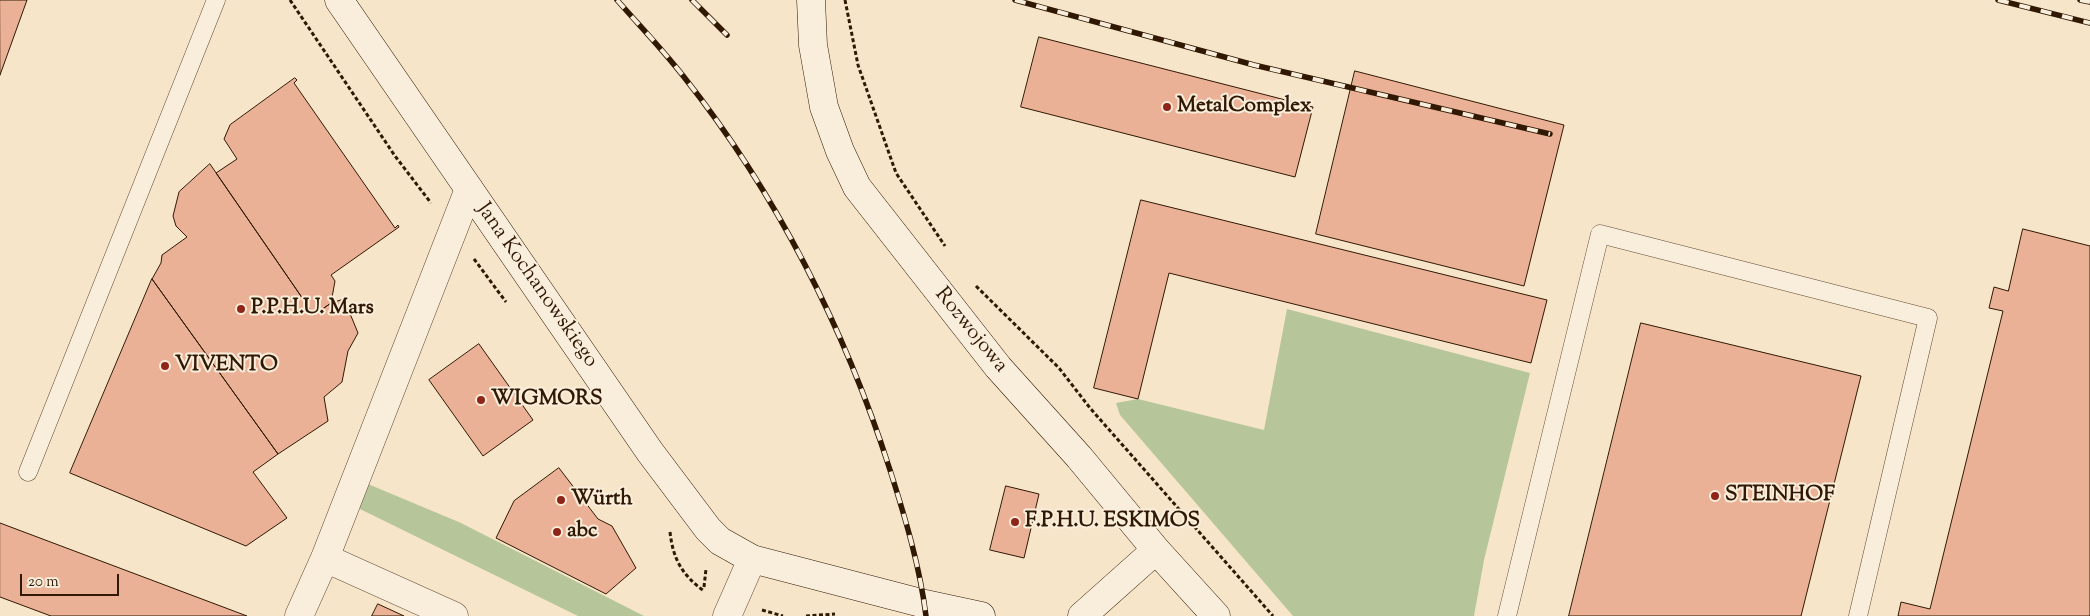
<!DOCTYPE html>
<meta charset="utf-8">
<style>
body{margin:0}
#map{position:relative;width:2090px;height:616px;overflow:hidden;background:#f6e5c9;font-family:"Sorts Mill Goudy",serif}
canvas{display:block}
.scale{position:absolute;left:20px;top:574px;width:99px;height:22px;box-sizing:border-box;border:2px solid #301802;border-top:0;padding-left:6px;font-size:15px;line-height:18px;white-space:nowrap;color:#301802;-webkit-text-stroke:4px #f9eedc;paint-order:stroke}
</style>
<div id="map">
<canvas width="2090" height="616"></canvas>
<div class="scale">20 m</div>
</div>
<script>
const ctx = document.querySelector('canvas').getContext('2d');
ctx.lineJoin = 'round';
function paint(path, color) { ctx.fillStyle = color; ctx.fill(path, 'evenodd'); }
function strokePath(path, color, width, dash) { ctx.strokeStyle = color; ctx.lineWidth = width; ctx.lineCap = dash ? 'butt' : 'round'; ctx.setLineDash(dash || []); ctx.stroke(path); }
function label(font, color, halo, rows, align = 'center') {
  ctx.font = font + ' "Sorts Mill Goudy",serif'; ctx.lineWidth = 4; ctx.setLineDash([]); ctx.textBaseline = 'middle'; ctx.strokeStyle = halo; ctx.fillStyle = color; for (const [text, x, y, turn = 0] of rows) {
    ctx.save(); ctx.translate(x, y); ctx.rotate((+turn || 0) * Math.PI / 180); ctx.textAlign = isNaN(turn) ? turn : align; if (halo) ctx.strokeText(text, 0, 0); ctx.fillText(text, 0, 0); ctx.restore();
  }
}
paint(new Path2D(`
 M1287 309 1530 373 1484 560 1474 616H1293L1120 415 1116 403 1138 399 1264 430Z
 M356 479 461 523 644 616H578L360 509 353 487Z`), '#b7c69a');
const building = new Path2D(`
 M0 0H27L0 75Z
 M1039 37 1313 107 1295 177 1021 107Z
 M1355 71 1564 125 1524 286 1316 234Z
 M295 78 297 80 294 83 395 228 398 225 399 227 331 275 335 281 331 303 314 315 216 173 237 159 224 139 230 125Z
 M210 164 314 315 331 303 344 299 358 333 348 351 342 382 324 397 328 421 278 454 152 279 161 263 162 255 187 237 176 226 173 216 179 192Z
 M1141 200 1547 300 1531 363 1169 273 1138 399 1094 388Z
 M2023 229 2090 246V616H1898L1901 602 1930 609 2003 311 1989 308 1994 287 2008 291Z
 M152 279 278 454 253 472 287 518 246 546 70 473Z
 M1641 323 1861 376 1801 616H1569Z
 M479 344 533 420 483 456 429 380Z
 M559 468 598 519 612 526 636 568 606 594 496 538 514 501Z
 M1006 486 1039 494 1024 558 990 550Z
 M0 523 247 616H51L0 597Z
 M378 604 404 616H372Z`);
paint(building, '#eab196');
strokePath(building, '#301802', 1);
const lane = new Path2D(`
 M28 472 216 0
 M1507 616 1600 234 1928 318 1858 616`);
const street = new Path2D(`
 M325 558 454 616
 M299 616 325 558 469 189
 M727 616 752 559`);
const secondary = new Path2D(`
 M339 0 650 452 708 529 720 541 752 559 925 604 981 616
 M811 0 813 45 824 107 840 151 857 187 998 367 1079 457 1156 550 1216 616
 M1082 616 1156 550`);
strokePath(lane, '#624b34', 19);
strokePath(street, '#624b34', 29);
strokePath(secondary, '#301802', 29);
strokePath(new Path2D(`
 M290 0 395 156 431 203
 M845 0 858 65 896 173 945 246
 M474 259 506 302
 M976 286 1059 368 1090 408 1273 616
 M670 532C673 559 682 575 704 591
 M704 587 706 569
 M762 610 783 616
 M806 616 835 614`), '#301802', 3, [4, 2.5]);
strokePath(lane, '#f9eedc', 18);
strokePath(street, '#f9eedc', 28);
strokePath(secondary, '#f9eedc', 28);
const rail = new Path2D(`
 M617 0C639 25 663 50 684 77 776 193 845 329 890 470 905 517 920 567 926 616
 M692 0 727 35
 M1015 0 1254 65 1550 134
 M1998 0 2090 23
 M2080 0 2090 2`);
strokePath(rail, '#301802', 5.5);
strokePath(rail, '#f9eedc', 4, [11]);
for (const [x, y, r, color] of [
 [1167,107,5,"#8f2418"],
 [241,309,5,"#8f2418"],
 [165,366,5,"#8f2418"],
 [481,400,5,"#8f2418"],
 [1715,496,5,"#8f2418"],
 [561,500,5,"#8f2418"],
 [1015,522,5,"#8f2418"],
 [557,532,5,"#8f2418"]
]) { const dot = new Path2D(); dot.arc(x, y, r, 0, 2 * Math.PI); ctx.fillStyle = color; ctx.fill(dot); strokePath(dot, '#f9eedc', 2); }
label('bold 21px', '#301802', '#f9eedc', [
 ["MetalComplex",1177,107],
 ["P.P.H.U. Mars",251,309],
 ["VIVENTO",175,366],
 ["WIGMORS",491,400],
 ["STEINHOF",1725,496],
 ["Würth",571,500],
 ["F.P.H.U. ESKIMOS",1025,522],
 ["abc",567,532]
], 'left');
label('21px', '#301802', '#f9eedc', [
 ["Jana Kochanowskiego",536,286,55],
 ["Rozwojowa",970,331,51]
]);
</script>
